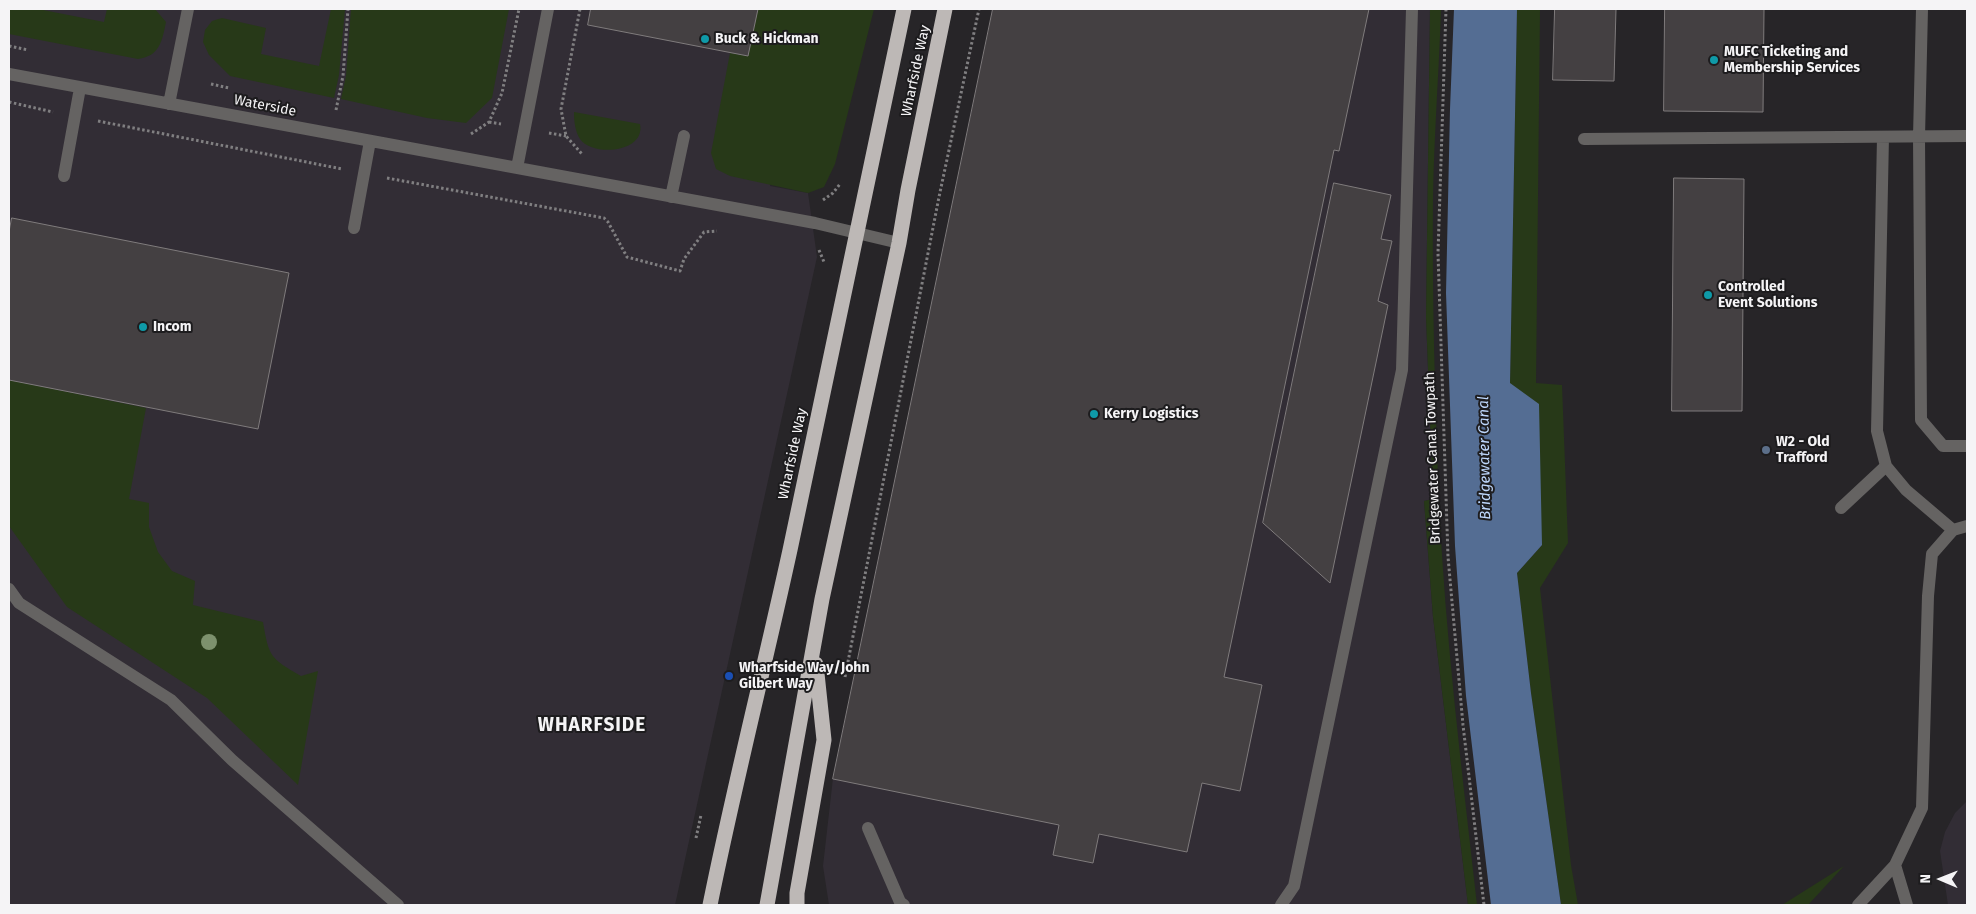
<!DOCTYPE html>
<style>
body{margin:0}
#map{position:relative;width:1976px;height:914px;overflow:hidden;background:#272528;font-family:"Fira Sans",sans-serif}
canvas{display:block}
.frame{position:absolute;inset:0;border:10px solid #f5f4f6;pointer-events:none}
.north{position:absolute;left:1916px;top:854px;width:50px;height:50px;-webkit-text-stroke:4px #1d1c1e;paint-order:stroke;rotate:271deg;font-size:14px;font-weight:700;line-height:20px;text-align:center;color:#f5f4f6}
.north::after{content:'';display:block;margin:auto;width:18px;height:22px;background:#f5f4f6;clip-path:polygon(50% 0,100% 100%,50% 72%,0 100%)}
</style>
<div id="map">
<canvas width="1976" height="914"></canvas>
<div class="frame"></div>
<div class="north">N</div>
</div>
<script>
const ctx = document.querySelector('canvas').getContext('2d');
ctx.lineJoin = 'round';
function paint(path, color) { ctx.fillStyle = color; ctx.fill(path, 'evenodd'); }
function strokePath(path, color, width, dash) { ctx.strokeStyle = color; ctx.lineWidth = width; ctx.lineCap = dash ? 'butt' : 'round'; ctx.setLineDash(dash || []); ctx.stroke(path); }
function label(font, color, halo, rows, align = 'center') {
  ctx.font = font + ' "Fira Sans",sans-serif'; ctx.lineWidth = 4; ctx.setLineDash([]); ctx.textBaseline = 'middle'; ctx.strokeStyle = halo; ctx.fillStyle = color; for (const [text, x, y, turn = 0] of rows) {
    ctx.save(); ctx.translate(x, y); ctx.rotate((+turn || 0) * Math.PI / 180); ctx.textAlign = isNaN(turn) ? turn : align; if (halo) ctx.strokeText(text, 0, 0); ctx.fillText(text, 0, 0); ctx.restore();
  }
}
paint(new Path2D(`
 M9 9H808L770 186 808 193 817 257 675 905H9Z
 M993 9H1430L1426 317 1433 499 1424 501 1433 617 1468 905H829L823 866 833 778Z
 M1967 801V905H1948L1940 851 1945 832 1955 813Z`), '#322d35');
paint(new Path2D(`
 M9 9H43V10L104 22 107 9H155L166 22C162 41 160 56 138 59L9 34Z
 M331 9H345L339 75 334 98 230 76 209 55 203 42 205 30 212 21 222 18 266 28 261 54 319 66Z
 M351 9H509L492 98 466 123 427 118 341 99 346 76Z
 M758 9H874L835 164 824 187 808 193 730 176 716 169 711 153 730 53 748 56Z
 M1430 9H1441C1439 72 1434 135 1433 198 1432 299 1435 400 1439 501 1445 636 1462 771 1477 905H1468L1433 617 1424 501 1433 499 1426 317Z
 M1517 9H1540L1536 383 1562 385 1568 543 1540 588 1571 865 1578 905H1561L1531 693 1517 573 1542 545 1510 383Z
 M574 112 640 124C646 153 592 157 580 139 575 131 574 121 574 112Z
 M9 380 146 408 129 499 149 503V527L158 552 172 571 195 581 193 605 263 622C269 657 270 658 301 676L318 671 298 785 207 698 67 607 9 526Z
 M1844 866 1808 905H1782Z`), '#273918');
paint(new Path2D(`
 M1454 9H1517L1510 383 1539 404 1542 545 1517 573 1531 693 1561 905H1491L1466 696 1455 546 1446 293 1450 109Z`), '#546d93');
const building = new Path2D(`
 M591 9H758L748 56 588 25Z
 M993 9H1369L1339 151 1334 150 1224 677 1262 685 1240 791 1202 783 1187 852 1099 834 1093 863 1053 855 1059 825 833 779Z
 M1555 9H1616L1614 81 1553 80Z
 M1665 9H1764L1763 112 1664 111Z
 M1674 178 1744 179 1742 411H1672Z
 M1334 183 1391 195 1381 239 1392 241 1378 301 1388 305 1330 583 1263 523Z
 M12 218 289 273 258 429 9 380V232Z`);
paint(building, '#444042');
strokePath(building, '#7f7b7c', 1);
strokePath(new Path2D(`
 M580 9 561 109 566 136 582 154
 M1446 9 1438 253 1448 557 1463 725 1484 905
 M9 46 28 50
 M211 84 229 88
 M9 102 53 112
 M336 110 343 76 348 9
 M98 121 342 169
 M489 122 501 124
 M549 133 566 136
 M471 134 489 122 502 93 519 9
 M387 178 604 218 608 222 627 257 680 271 684 259 704 232 717 231
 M823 200 833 193 840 184
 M819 250 824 262
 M845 677 939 197 979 9
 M696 838 701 815`), '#807f81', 3, [2.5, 2.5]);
strokePath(new Path2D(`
 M1922 9 1919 137 1921 420 1943 446H1967
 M9 74 815 223 899 243
 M169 104 188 9
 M1883 137 1877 431 1886 466 1906 490 1953 530
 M1584 139 1967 136
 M517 168 548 9
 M64 176 80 88
 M671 197 684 136
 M354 228 370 141
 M1841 508 1886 466
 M9 589 19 603 171 700 232 760 398 905
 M868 828 900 902 904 905
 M1895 865 1907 905
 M1281 905 1294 886 1402 370 1412 9
 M1858 905 1895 865 1922 808 1928 596 1932 554 1953 530 1967 526`), '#656362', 12);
strokePath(new Path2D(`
 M710 905C734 786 764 669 790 550 829 370 865 189 904 9
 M767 905 822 599 899 243 908 190 945 9
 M797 905V893L824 740 816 664`), '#bdb8b6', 15);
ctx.fillStyle = '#7d916d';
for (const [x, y] of [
 [209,642]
]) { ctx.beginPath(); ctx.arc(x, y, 8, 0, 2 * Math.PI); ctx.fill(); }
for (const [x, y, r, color] of [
 [705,39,5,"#0f9aa8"],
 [1714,60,5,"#0f9aa8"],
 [1708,295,5,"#0f9aa8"],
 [143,327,5,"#0f9aa8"],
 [1094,414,5,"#0f9aa8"],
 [1766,450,5,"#5c6f8a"],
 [729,676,5,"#1a4fb4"]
]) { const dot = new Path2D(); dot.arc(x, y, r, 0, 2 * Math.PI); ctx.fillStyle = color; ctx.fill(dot); strokePath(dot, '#1d1c1e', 2); }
label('bold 14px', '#f5f4f6', '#1d1c1e', [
 ["Buck & Hickman",715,39],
 ["MUFC Ticketing and",1724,52],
 ["Membership Services",1724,68],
 ["Controlled",1718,287],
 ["Event Solutions",1718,303],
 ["Incom",153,327],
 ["Kerry Logistics",1104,414],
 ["W2 - Old",1776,442],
 ["Trafford",1776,458],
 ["Wharfside Way/John",739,668],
 ["Gilbert Way",739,684]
], 'left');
label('14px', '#f5f4f6', '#1d1c1e', [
 ["Wharfside Way",916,71,-78],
 ["Waterside",265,106,11],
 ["Wharfside Way",793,454,-78],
 ["Bridgewater Canal Towpath",1433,458,-92]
]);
label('italic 15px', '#bed7fc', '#1d1c1e', [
 ["Bridgewater Canal",1485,458,-91]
]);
ctx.letterSpacing = '1px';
label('bold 19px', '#f5f4f6', '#1d1c1e', [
 ["WHARFSIDE",592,726]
]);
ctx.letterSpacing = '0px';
</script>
